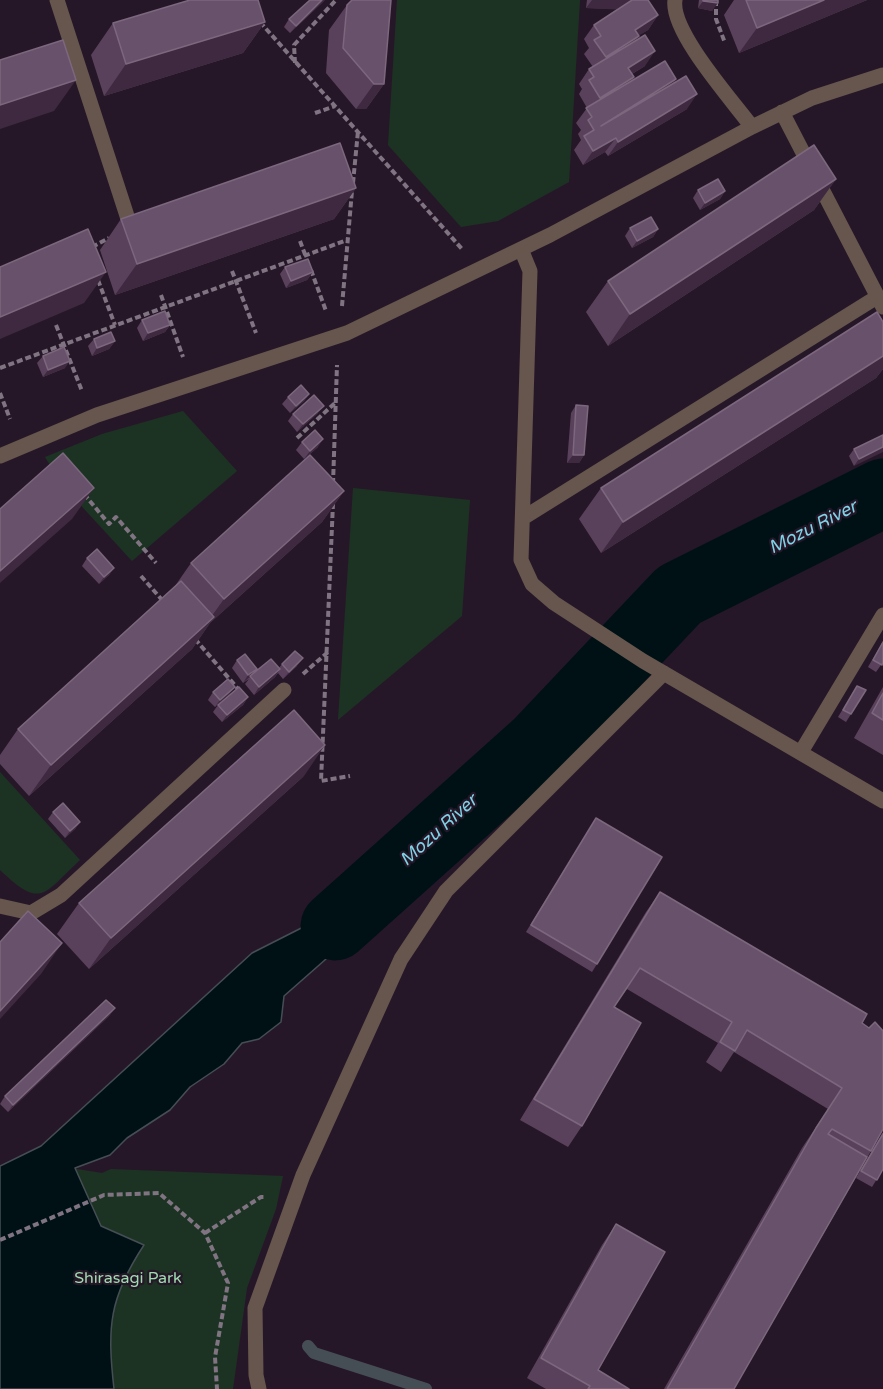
<!DOCTYPE html>
<style>
body{margin:0}
canvas{display:block;background:#261728}
</style>
<canvas width="883" height="1389"></canvas>
<script>
const ctx = document.querySelector('canvas').getContext('2d');
ctx.lineJoin = 'round';
function paint(path, color) { ctx.fillStyle = color; ctx.fill(path, 'evenodd'); }
function strokePath(path, color, width, dash) { ctx.strokeStyle = color; ctx.lineWidth = width; ctx.lineCap = dash ? 'butt' : 'round'; ctx.setLineDash(dash || []); ctx.stroke(path); }
function label(font, color, halo, rows, align = 'center') {
  ctx.font = font + ' "Varela Round",sans-serif'; ctx.lineWidth = 4.5; ctx.setLineDash([]); ctx.textBaseline = 'middle'; ctx.strokeStyle = halo; ctx.fillStyle = color; for (const [text, x, y, turn = 0] of rows) {
    ctx.save(); ctx.translate(x, y); ctx.rotate((+turn || 0) * Math.PI / 180); ctx.textAlign = isNaN(turn) ? turn : align; if (halo) ctx.strokeText(text, 0, 0); ctx.fillText(text, 0, 0); ctx.restore();
  }
}
paint(new Path2D(`
 M397 0H580L569 182 498 221 461 227 388 145Z
 M183 411 237 471 132 561 63 486 45 457 102 434Z
 M353 488 470 500 462 616 338 720Z
 M0 772 80 860C43 894 42 910 0 870Z
 M77 1169 102 1173 111 1169 283 1176 276 1209 247 1288 233 1389H0V1198Z`), '#1c3323');
const water = new Path2D(`
 M401 858 411 868 390 888 351 937 284 996 281 1022 259 1039 242 1043 224 1064 190 1087 170 1110 127 1138 110 1155 75 1168 101 1226 144 1245C109 1298 107 1327 114 1389H0V1166L41 1146 252 953 327 915Z`);
paint(water, '#001116');
strokePath(water, '#454e55', 1.5);
strokePath(new Path2D(`
 M308 1346 314 1353 426 1389`), '#454e55', 12);
strokePath(new Path2D(`
 M335 926 538 744 679 595 883 493`), '#001116', 69);
strokePath(new Path2D(`
 M716 0V19L725 43
 M260 22 462 249
 M295 63 294 45 336 0
 M315 113 335 106
 M353 183 358 131
 M300 241 306 257
 M92 247 109 238
 M311 270 326 311
 M232 271 256 333
 M98 280 115 325
 M161 295 183 357
 M342 306 352 191
 M56 325 82 391
 M0 368 347 240
 M0 393 10 419
 M297 438 335 403
 M333 484 337 365
 M84 494 109 524 116 517 156 563
 M333 503 321 781 350 776
 M141 576 163 601
 M195 639 239 690
 M303 674 328 652
 M205 1233 261 1197H266
 M0 1240 104 1195 159 1193 205 1233 228 1283 215 1357 217 1389`), '#807382', 4, [6, 3]);
strokePath(new Path2D(`
 M57 0 128 219
 M675 0C670 31 732 100 752 127
 M782 112 883 307
 M521 249 530 271 521 560 532 584 554 603 643 661 883 801
 M0 456 97 415 347 333 550 235 752 127 812 98 883 75
 M523 518 877 297
 M801 752 883 615
 M0 906 31 913 61 895 284 690
 M259 1389 256 1375 255 1308 303 1175 401 959 446 891 664 673`), '#66564d', 15);
paint(new Path2D(`
 M325 0 290 33 284 27 289 19Z
 M587 0H648L658 15 648 30 639 35 635 41 645 66 632 74 634 77 632 81 676 79 673 84 687 109 608 156 605 152 583 165 574 150 581 140 578 134 581 130 576 123 587 108 579 94 582 89 579 84 589 69 593 67 584 54 589 48 584 39 594 25 617 9 586 8Z
 M699 0H718L712 11 698 8Z
 M734 0H867L739 53 724 15Z
 M347 5 384 84 366 109H356L326 73 329 30Z
 M265 22 243 53 104 96 91 55 113 23Z
 M836 179 814 210 608 346 586 312 608 281Z
 M356 188 334 219 115 295 100 250 121 219Z
 M698 190 725 191 720 199 700 210 693 198Z
 M630 228 658 229 653 237 632 248 625 236Z
 M285 267 313 272 307 280 286 288 280 274Z
 M142 320 170 325 165 332 143 341 137 328Z
 M883 322V369L876 378 601 553 579 519 601 488Z
 M94 339 115 341 109 349 92 356 88 346Z
 M43 356 65 368 43 377 37 363Z
 M309 394 304 401 290 413 282 404 288 397Z
 M576 405 584 455 579 463H567L571 413Z
 M318 413 297 432 288 421 293 414Z
 M883 435 854 466 849 456 854 449Z
 M302 442 318 447 304 459 296 450Z
 M344 491 322 522 210 623 192 649 29 796 0 764V755L18 729 175 586 191 563Z
 M87 558 114 568 109 575 99 584 82 566Z
 M883 641V662L876 672 868 667Z
 M237 660 257 669 253 674 279 668 282 664 297 666 283 679 278 673 275 677 254 695 245 684 249 679 243 683 232 668Z
 M857 686 851 714 846 722 838 717Z
 M235 687 229 694 215 707 208 700 213 692Z
 M883 687V755L854 738Z
 M248 697 243 705 222 722 213 712 218 705Z
 M304 776 89 969 57 934 79 903Z
 M53 812 80 822 75 829 65 838 48 819Z
 M596 818 597 964 592 972 526 932Z
 M660 892 862 1023 871 1151 734 1389H664L802 1148 828 1109 734 1052 721 1072 706 1062 718 1043 627 989 614 1007 582 1126 568 1147 520 1120 646 912Z
 M115 1008 109 1016 8 1112 0 1104 5 1096Z
 M883 1132V1169L872 1187 856 1178Z
 M616 1224 598 1370 629 1389H546L527 1378 602 1245Z`), '#59415c');
paint(new Path2D(`
 M322 0H325L290 33 296 26Z
 M592 0H634L627 10 586 8Z
 M824 0H867L739 53 757 28Z
 M703 1 718 3 712 11 698 8Z
 M658 15 648 30 625 44 635 30Z
 M265 22 243 53 104 96 126 64Z
 M639 36 629 50 596 71 606 57Z
 M655 51 645 66 618 82 628 68Z
 M634 77 624 92 590 112 600 98Z
 M676 79 666 93 601 126Z
 M76 80 54 111 0 129V105Z
 M374 84H384L366 109H356Z
 M697 94 687 109 608 156 618 142Z
 M616 138 605 152 583 165 593 151Z
 M836 179 814 210 608 346 630 314Z
 M356 188 334 219 115 295 137 264Z
 M725 191 720 199 700 210 705 203Z
 M658 229 653 237 632 248 637 241Z
 M106 272 84 303 0 339V317Z
 M313 272 307 280 286 288 291 281Z
 M170 325 165 332 143 341 148 333Z
 M115 341 109 349 92 356 97 348Z
 M883 356V369L876 378 601 553 623 522Z
 M70 361 65 368 43 377 48 370Z
 M309 394 304 401 290 413 296 406Z
 M324 406 318 413 297 432 303 424Z
 M323 439 318 447 304 459 310 451Z
 M883 447V452L854 466 859 459Z
 M573 455H584L579 463H567Z
 M94 488 72 519 0 583V571Z
 M344 491 322 522 210 623 192 649 29 796 51 765 206 624 224 599Z
 M114 568 109 575 99 584 104 577Z
 M303 658 297 666 283 679 289 672Z
 M257 669 251 676 243 683 248 675Z
 M280 669 275 677 254 695 259 687Z
 M235 687 229 694 215 707 220 700Z
 M248 697 243 705 222 722 227 715Z
 M325 745 304 776 89 969 111 938Z
 M80 822 75 829 65 838 70 831Z
 M62 943 41 974 0 1019V1011Z
 M115 1008 109 1016 8 1112 13 1105Z`), '#3e2941');
const building = new Path2D(`
 M190 0H258L265 22 126 64 113 23Z
 M310 0H322L296 26 289 19Z
 M352 0H391L384 84H374L343 48 347 5Z
 M632 0H648L658 15 635 30 639 36 606 57 594 40 601 36 594 25Z
 M703 0H718V3L703 1Z
 M746 0H824L757 28Z
 M645 35 655 51 628 68 634 77 600 98 589 80 594 77 589 69Z
 M63 40 76 80 0 105V60Z
 M665 61 676 79 601 126 686 76 697 94 618 142 616 138 593 151 584 136 594 130 588 120 592 117 586 108Z
 M340 143 356 188 137 264 121 219Z
 M814 145 836 179 630 314 608 281Z
 M718 179 725 191 705 203 698 190Z
 M651 217 658 229 637 241 630 228Z
 M88 229 106 272 0 317V267Z
 M308 259 313 272 291 281 285 267Z
 M165 311 170 325 148 333 142 320Z
 M877 312 883 322V356L623 522 601 488Z
 M111 332 115 341 97 348 94 339Z
 M64 347 70 361 48 370 43 356Z
 M301 385 309 394 296 406 288 397Z
 M314 395 324 406 303 424 293 414Z
 M576 405 588 406 584 455H573Z
 M315 430 323 439 310 451 302 442Z
 M883 435V447L859 459 854 449Z
 M63 453 94 488 0 571V509Z
 M310 455 344 491 224 599 191 563Z
 M97 549 114 568 104 577 87 558Z
 M181 581 214 617 51 765 18 729Z
 M883 642V662L882 665 873 660Z
 M295 651 303 658 289 672 282 664Z
 M245 654 257 669 248 675 237 660Z
 M271 659 280 669 259 687 250 676Z
 M228 679 235 687 220 700 213 692Z
 M857 686 866 690 851 714 843 710Z
 M239 687 248 697 227 715 218 705Z
 M883 693V720L872 713Z
 M294 710 325 745 111 938 79 903Z
 M63 803 80 822 70 831 53 812Z
 M596 818 662 857 597 964 531 925Z
 M660 892 867 1014 862 1023 869 1028 875 1022 883 1031V1129L871 1151 832 1129 828 1134 867 1157 734 1389H667L816 1128 842 1088 747 1030 735 1051 720 1042 732 1022 640 968 614 1007 641 1023 582 1126 534 1099Z
 M28 911 62 943 0 1011V942Z
 M106 1000 115 1008 13 1105 5 1096Z
 M883 1134V1169L877 1180 861 1171Z
 M616 1224 665 1252 598 1370 629 1389H588L590 1386 541 1358Z`);
paint(building, '#68516b');
strokePath(building, '#7c677e', 1.5);
label('16px', '#9edbb0', '#261728', [
 ["Shirasagi Park",128,1279]
]);
label('italic 18px', '#7ed3e6', '#261728', [
 ["Mozu River",813,528,-27],
 ["Mozu River",439,831,-42]
]);
</script>
